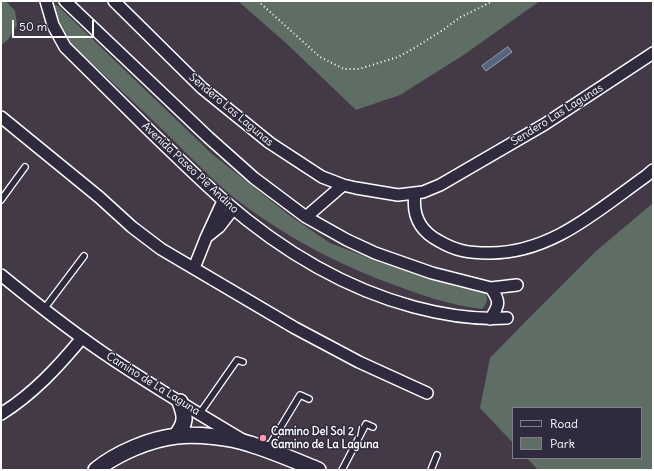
<!DOCTYPE html>
<style>
body{margin:0}
#map{position:relative;width:654px;height:471px;overflow:hidden;background:#433947;font-family:Delius,sans-serif}
canvas{display:block}
.frame{position:absolute;inset:0;border:2px solid #fff;pointer-events:none}
.legend{position:absolute;left:512px;top:407px;width:130px;height:52px;box-sizing:border-box;background:#2f2a3d;border:1px solid #827f8b;margin:0;padding:5px 7px;list-style:none;font-size:12px;color:#fff}
.legend li{display:flex;align-items:center;gap:8px;height:20px}
.legend b{width:20px;border:1px solid #827f8b}
.scale{position:absolute;left:12px;top:20px;width:82px;height:18px;box-sizing:border-box;border:2px solid #fff;border-top:0;padding-left:5px;font-size:12px;line-height:14px;white-space:nowrap;color:#fff;-webkit-text-stroke:3px #2f2a3d;paint-order:stroke}
</style>
<div id="map">
<canvas width="654" height="471"></canvas>
<div class="frame"></div>
<ul class="legend">
<li><b style="height:5px;background:#2f2a3d"></b>Road</li>
<li><b style="height:11px;background:#5f6e64"></b>Park</li>
</ul>
<div class="scale">50 m</div>
</div>
<script>
const ctx = document.querySelector('canvas').getContext('2d');
ctx.lineJoin = 'round';
function paint(path, color) { ctx.fillStyle = color; ctx.fill(path, 'evenodd'); }
function strokePath(path, color, width, dash) { ctx.strokeStyle = color; ctx.lineWidth = width; ctx.lineCap = dash ? 'butt' : 'round'; ctx.setLineDash(dash || []); ctx.stroke(path); }
function label(font, color, halo, rows, align = 'center') {
  ctx.font = font + ' Delius,sans-serif'; ctx.lineWidth = 3; ctx.setLineDash([]); ctx.textBaseline = 'middle'; ctx.strokeStyle = halo; ctx.fillStyle = color; for (const [text, x, y, turn = 0] of rows) {
    ctx.save(); ctx.translate(x, y); ctx.rotate((+turn || 0) * Math.PI / 180); ctx.textAlign = isNaN(turn) ? turn : align; if (halo) ctx.strokeText(text, 0, 0); ctx.fillText(text, 0, 0); ctx.restore();
  }
}
paint(new Path2D(`
 M1 1H6L15 11 17 25 8 40 1 45Z
 M238 1H540L462 56 400 95 356 110 287 44Z
 M57 5 212 154 289 215 330 243 374 260 426 278 458 287 485 291C488 298 488 303 482 309 453 306 425 296 397 286 343 267 292 240 245 206 216 185 191 157 165 132 134 102 102 73 70 43L61 30 53 6Z
 M653 203V470H538L527 458H641V408H513V443L480 408 490 358 527 320 595 252Z`), '#5f6e64');
const water = new Path2D(`
 M508 47 512 52 486 71 482 66Z`);
paint(water, '#54657f');
strokePath(water, '#98a3b2', 1);
const lane = new Path2D(`
 M1 200 25 167
 M44 309 84 256
 M200 413 237 360 243 362
 M268 448 300 395 309 399
 M342 470 366 424 373 427
 M431 470 437 455`);
const street = new Path2D(`
 M46 1 53 25 65 47C94 76 124 105 153 134 176 156 199 179 223 200 278 248 343 288 414 307 444 315 476 320 507 318
 M65 1 208 137 254 178 306 217 347 240 375 253 432 273 491 288 517 285
 M114 1 202 88 270 143 322 177 343 185 356 188 398 195 423 192 440 185 545 124 653 53
 M1 117 99 197 132 227 161 249 295 328 359 362 427 393
 M415 194C412 215 420 231 439 241 456 251 469 253 488 253 551 254 598 210 646 176L653 170
 M306 217 343 185
 M209 235 219 227 233 209
 M194 268 206 238 223 201
 M1 275C34 302 67 328 102 352 147 383 194 411 241 439
 M490 319C500 305 500 301 491 288
 M1 414C33 394 58 367 82 338`);
const secondary = new Path2D(`
 M176 436C186 423 186 417 180 402
 M96 470C117 453 150 439 177 436 198 434 229 437 250 444 273 451 296 461 318 470`);
strokePath(lane, '#fff', 8);
strokePath(street, '#fff', 14);
strokePath(secondary, '#fff', 18);
strokePath(new Path2D(`
 M258 1 320 57 344 69H359L398 57 411 50 443 30 459 18 493 1`), '#fff', 2, [1, 3]);
strokePath(lane, '#2f2a3d', 5.5);
strokePath(street, '#2f2a3d', 11);
strokePath(secondary, '#2f2a3d', 15);
for (const [x, y, r, color] of [
 [263,438,4,"#ff9aa2"]
]) { const dot = new Path2D(); dot.arc(x, y, r, 0, 2 * Math.PI); ctx.fillStyle = color; ctx.fill(dot); strokePath(dot, '#2f2a3d', 1.5); }
label('11px', '#fff', '#2f2a3d', [
 ["Sendero Las Lagunas",231,110,40],
 ["Sendero Las Lagunas",557,115,-32],
 ["Avenida Paseo Pie Andino",190,168,43],
 ["Camino de La Laguna",153,384,32]
]);
label('bold 11px', '#fff', '#2f2a3d', [
 ["Camino Del Sol 2 /",271,432],
 ["Camino de La Laguna",271,445]
], 'left');
</script>
